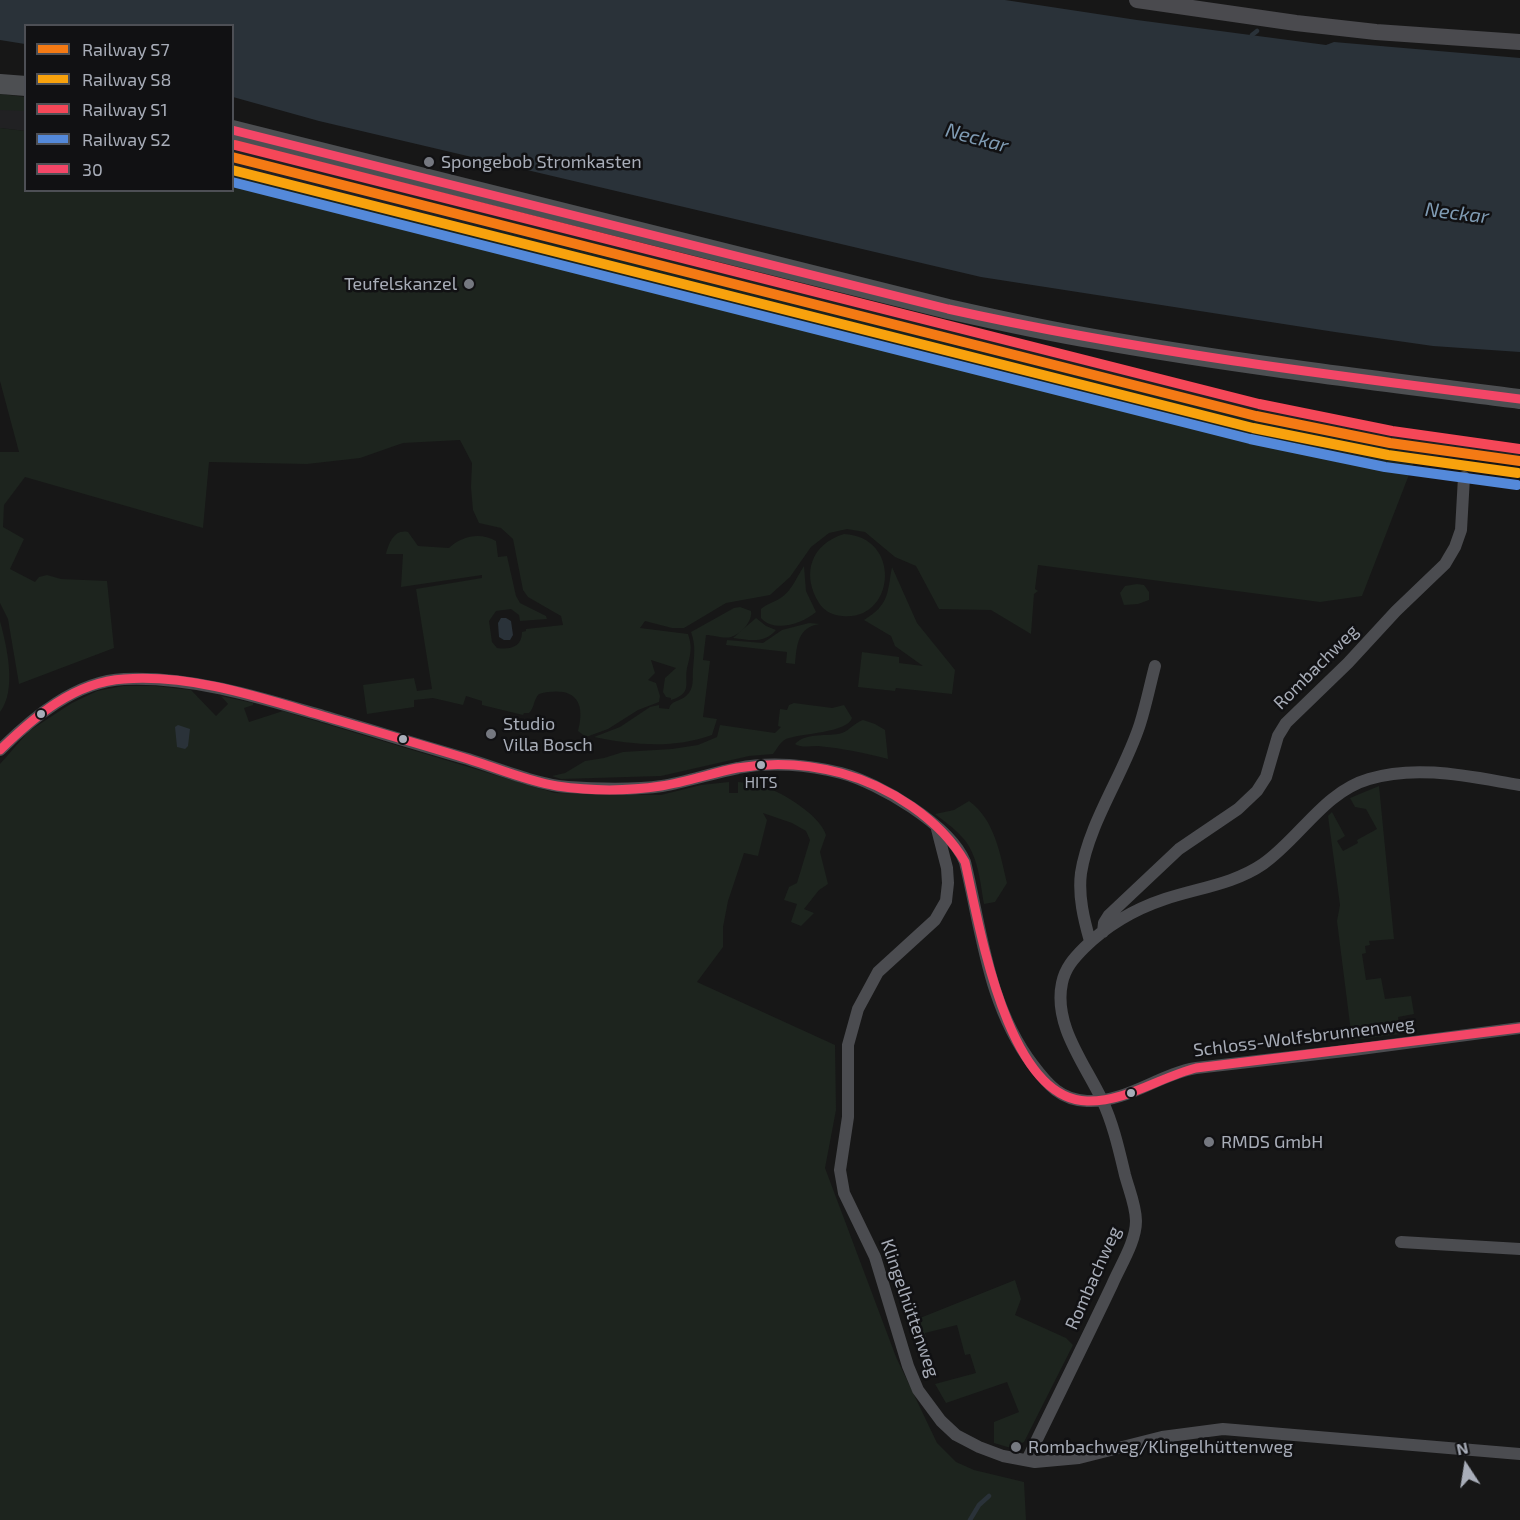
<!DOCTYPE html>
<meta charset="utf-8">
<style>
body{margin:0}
#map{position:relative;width:1520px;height:1520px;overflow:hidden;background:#171717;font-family:"Exo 2",sans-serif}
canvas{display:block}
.legend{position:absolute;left:24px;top:24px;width:210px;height:168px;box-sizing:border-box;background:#111113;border:2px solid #4d4f55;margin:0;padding:8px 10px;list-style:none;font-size:18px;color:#a8adb8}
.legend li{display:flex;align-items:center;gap:12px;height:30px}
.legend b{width:30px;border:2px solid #4d4f55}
.north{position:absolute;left:1436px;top:1436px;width:60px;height:60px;-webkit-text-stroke:4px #111113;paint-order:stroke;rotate:348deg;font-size:16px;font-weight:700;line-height:24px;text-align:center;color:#a8adb8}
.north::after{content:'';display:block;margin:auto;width:21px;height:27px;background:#a8adb8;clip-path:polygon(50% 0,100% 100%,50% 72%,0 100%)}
</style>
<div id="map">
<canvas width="1520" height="1520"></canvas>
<ul class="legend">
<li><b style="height:8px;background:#f47a14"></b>Railway S7</li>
<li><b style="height:8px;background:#f8a20d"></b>Railway S8</li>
<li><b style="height:8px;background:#f54758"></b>Railway S1</li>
<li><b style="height:8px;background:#5489da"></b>Railway S2</li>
<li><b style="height:8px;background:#f34667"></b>30</li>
</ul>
<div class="north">N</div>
</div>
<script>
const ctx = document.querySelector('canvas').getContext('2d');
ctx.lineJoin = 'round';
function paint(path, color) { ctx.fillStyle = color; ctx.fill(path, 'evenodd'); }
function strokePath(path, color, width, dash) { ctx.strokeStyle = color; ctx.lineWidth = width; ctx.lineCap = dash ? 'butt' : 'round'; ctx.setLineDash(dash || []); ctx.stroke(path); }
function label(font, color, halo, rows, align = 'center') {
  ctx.font = font + ' "Exo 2",sans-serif'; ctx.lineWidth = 5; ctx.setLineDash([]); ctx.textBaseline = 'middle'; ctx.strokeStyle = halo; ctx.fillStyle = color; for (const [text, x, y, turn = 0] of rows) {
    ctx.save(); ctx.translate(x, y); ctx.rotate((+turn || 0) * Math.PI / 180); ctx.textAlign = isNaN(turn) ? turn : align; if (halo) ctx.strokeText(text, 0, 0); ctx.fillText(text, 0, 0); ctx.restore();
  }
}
paint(new Path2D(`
 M0 106 25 108V131L0 128Z
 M232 145 645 246 889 310 1021 342 1246 403 1365 428 1470 443 1520 447V464L1417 454 1226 412 963 347 713 282 268 177 233 168Z`), '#212123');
paint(new Path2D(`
 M0 94 25 97V111L0 110Z
 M0 128 25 131 26 190H232L233 168 713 282 963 347 1147 393 1417 454 1362 596 1320 602 1038 565 1035 589 1038 591 1034 594 1031 634 991 610 939 609 916 566 895 557 865 532 847 529 829 533 811 547 790 577 770 595 726 603 684 628H672L645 621 640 628 688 634C693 648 690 655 687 668 684 684 693 693 671 700V698L666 697 663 692 665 678 676 668 651 660 655 673 648 680 656 683 660 696 659 702 638 710 608 729 586 737 578 731C587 698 571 686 539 694 533 700 535 707 529 713H524L523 715 482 705V701L466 696 463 705 433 698 414 700V707L367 714 363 685 414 678 417 691 432 689 416 589 482 578V575L401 587 403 554H386C389 543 394 529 408 532L418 546 449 548C462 536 480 532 496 541L498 557 507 556 516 596 520 603 546 616 547 619 520 621 519 615 511 609 496 611 489 621 492 642 497 648C510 650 522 647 522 632L526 631V629L563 625 561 616 528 597 523 590 513 539 501 528 479 523 473 510 471 487 472 463 460 440 403 443 360 458 307 464 209 462 203 528 25 477 4 505 3 527 24 539 10 569 35 582 39 577 47 575 61 579 107 581 114 648 19 684 8 619 0 603V452H19L0 381Z
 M844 534C903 537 895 622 842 616 832 615 824 611 819 603 801 574 811 544 844 534Z
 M804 566 806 591 816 612C802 624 774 633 761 618V609C768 603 775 602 782 597 793 589 797 576 804 566Z
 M892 567 917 623 955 670 952 694 896 688 895 691 858 687 862 652 899 657V663L923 666 895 646 891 636 864 620C890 604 887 593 892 567Z
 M1137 584 1144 585 1149 592V600L1138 604 1124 605 1120 593 1125 586Z
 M740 607 751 611C753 621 741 634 731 637 724 639 713 635 706 635L703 660 710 661 703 717 717 719 712 735C673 749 634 745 594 737L620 727 650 707 659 705V708L669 709C671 700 679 702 686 696 695 688 692 679 693 669 694 655 696 646 691 632L734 608Z
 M756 618 766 626 776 630C764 644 750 640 733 638Z
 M0 621C7 647 17 690 0 712Z
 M809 623 820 624C797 627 797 646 795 664L786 663 787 652 726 645 727 640 763 643 782 630Z
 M123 686H155L191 690 216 716 228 704 221 696 253 703V705L244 708 249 722 283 711 555 793 661 795 701 785 729 782V793H738V782C744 783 751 783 757 784 777 789 820 814 826 835L820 852 828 884 819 890 804 909 814 913 801 926 791 922 797 904 784 900 789 887 797 883 810 840 806 831 792 823 763 813 767 820 758 856 744 853 728 901 723 927V947L697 982 835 1045 836 1110 825 1168 896 1357 937 1443 956 1462 974 1470 1024 1482 1026 1520H0V764L29 731 72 703 97 691Z
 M794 703 832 708 844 705 852 718C847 733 802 733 786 739 780 742 777 749 773 754L749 756 661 776 561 779 552 776 565 773 585 761 604 758 623 752 672 749 698 745 717 737 720 725 775 733 781 727 778 726 780 709 787 710 789 705Z
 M863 720 875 724 885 730 888 759C865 753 841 748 818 746 810 746 801 748 795 744 806 732 828 737 842 733 850 730 854 723 863 720Z
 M1379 786 1394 939 1369 941 1370 945 1365 946 1366 953 1362 954 1366 980 1381 978 1385 999 1411 996 1414 1014 1398 1017 1401 1034 1352 1040 1337 921 1340 905 1328 816 1332 812 1345 836 1337 841 1343 851 1358 843 1357 840 1377 829 1366 809 1355 807 1350 798Z
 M969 801C995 820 1000 854 1007 883L995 902 984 904C980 881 978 853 961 836 954 828 944 821 935 814L954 810Z
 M1015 1280 1021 1299 1015 1315 1066 1338 1073 1345 1024 1442 1011 1448 994 1443V1422L1019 1412 1007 1382 946 1403 935 1384 976 1373 970 1354 965 1355 957 1325 925 1333 928 1348 917 1350 910 1322Z`), '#1d241e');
paint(new Path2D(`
 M0 0H1005L1137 20 1326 45 1334 42 1520 58V352L1433 346 1335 332 981 277 319 121 233 97 232 26H26L25 44 0 40Z
 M501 618H506L511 621 513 635 510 640H504L499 637 498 623Z
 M178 725 190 729 188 746 185 749 177 747 175 727Z`), '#2a3239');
strokePath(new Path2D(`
 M1252 35 1257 31
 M970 1520 979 1505 989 1496`), '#2a3239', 4.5);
strokePath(new Path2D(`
 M0 750C32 718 76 681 124 679 191 676 259 697 323 716 371 730 419 745 468 759 496 768 539 785 568 787 594 789 636 790 662 786 687 782 712 773 738 768 770 761 809 765 841 773 879 783 950 825 965 862 982 932 988 1006 1033 1065 1048 1085 1061 1100 1087 1101 1126 1103 1159 1074 1196 1068L1353 1050 1520 1028
 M937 829 947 868 948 883 946 901 935 920 878 972 858 1009 848 1045V1117L840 1170 844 1193 875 1257 908 1366 918 1390 941 1421 956 1435 979 1447 1003 1456 1035 1462 1079 1458 1162 1437 1223 1429 1520 1454
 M1103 932 1104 923 1109 915 1179 849 1238 809 1257 791 1266 777 1278 736 1286 723 1348 663 1396 611 1445 564 1455 547 1461 530 1464 477
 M1090 941C1084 920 1078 896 1081 873 1089 822 1124 774 1140 724 1146 705 1150 685 1155 666
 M1401 1242 1520 1249
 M1027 1460C1055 1402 1084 1344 1112 1285 1120 1266 1136 1242 1136 1221 1136 1206 1129 1190 1125 1175 1119 1150 1113 1123 1102 1100 1085 1064 1053 1025 1062 983 1065 968 1074 958 1084 948 1106 926 1135 909 1165 899 1198 888 1234 884 1263 864 1300 838 1324 792 1369 779 1418 764 1471 777 1520 785`), '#4b4c50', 12);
strokePath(new Path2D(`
 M1137 0 1296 23 1376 32 1520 42`), '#4a4a4e', 16);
strokePath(new Path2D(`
 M0 84 26 86
 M232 130 948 309C997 320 1046 331 1095 339 1236 364 1378 381 1520 399`), '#4d4f52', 20);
strokePath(new Path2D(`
 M232 130 948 309C1137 351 1328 375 1520 399
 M0 750C34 717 74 682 124 679 191 674 259 697 323 716 371 730 420 744 468 759 497 768 526 781 557 786 591 791 628 791 661 786 687 782 712 773 737 768 771 762 808 764 841 773 889 786 940 819 965 862 979 922 1006 1099 1087 1101 1126 1102 1160 1077 1196 1068L1520 1028`), '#f34667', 9);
strokePath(new Path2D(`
 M232 157 1256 416 1390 443 1520 461`), '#f47a14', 10);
strokePath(new Path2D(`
 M232 170 1253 428 1388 455 1518 473`), '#f8a20d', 10);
strokePath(new Path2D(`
 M235 145 1259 404 1392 431 1520 449`), '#f54758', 10);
strokePath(new Path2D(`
 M232 182 1250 439 1385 467 1517 485`), '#5489da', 10);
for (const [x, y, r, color] of [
 [429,162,6,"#757880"],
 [469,284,6,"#757880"],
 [41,714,5,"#a8adb8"],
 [491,734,6,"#757880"],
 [403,739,5,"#a8adb8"],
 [761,765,5,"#a8adb8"],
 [1131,1093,5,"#a8adb8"],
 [1209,1142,6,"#757880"],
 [1016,1447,6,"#757880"]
]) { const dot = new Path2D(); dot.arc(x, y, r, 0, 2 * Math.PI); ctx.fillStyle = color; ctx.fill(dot); strokePath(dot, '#111113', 2); }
label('16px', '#a8adb8', '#111113', [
 ["HITS",761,783]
]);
label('18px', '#a8adb8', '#111113', [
 ["Spongebob Stromkasten",441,162],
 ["Teufelskanzel",457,284,"right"],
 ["Studio",503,724],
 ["Villa Bosch",503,745],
 ["RMDS GmbH",1221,1142],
 ["Rombachweg/Klingelhüttenweg",1028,1447]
], 'left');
label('18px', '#a8adb8', '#111113', [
 ["Rombachweg",1316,667,-45],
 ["Schloss-Wolfsbrunnenweg",1304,1037,-7],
 ["Rombachweg",1093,1278,-66],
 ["Klingelhüttenweg",910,1308,71]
]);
label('italic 20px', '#7f9bb3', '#111113', [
 ["Neckar",977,138,15],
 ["Neckar",1457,213,7]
]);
</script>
